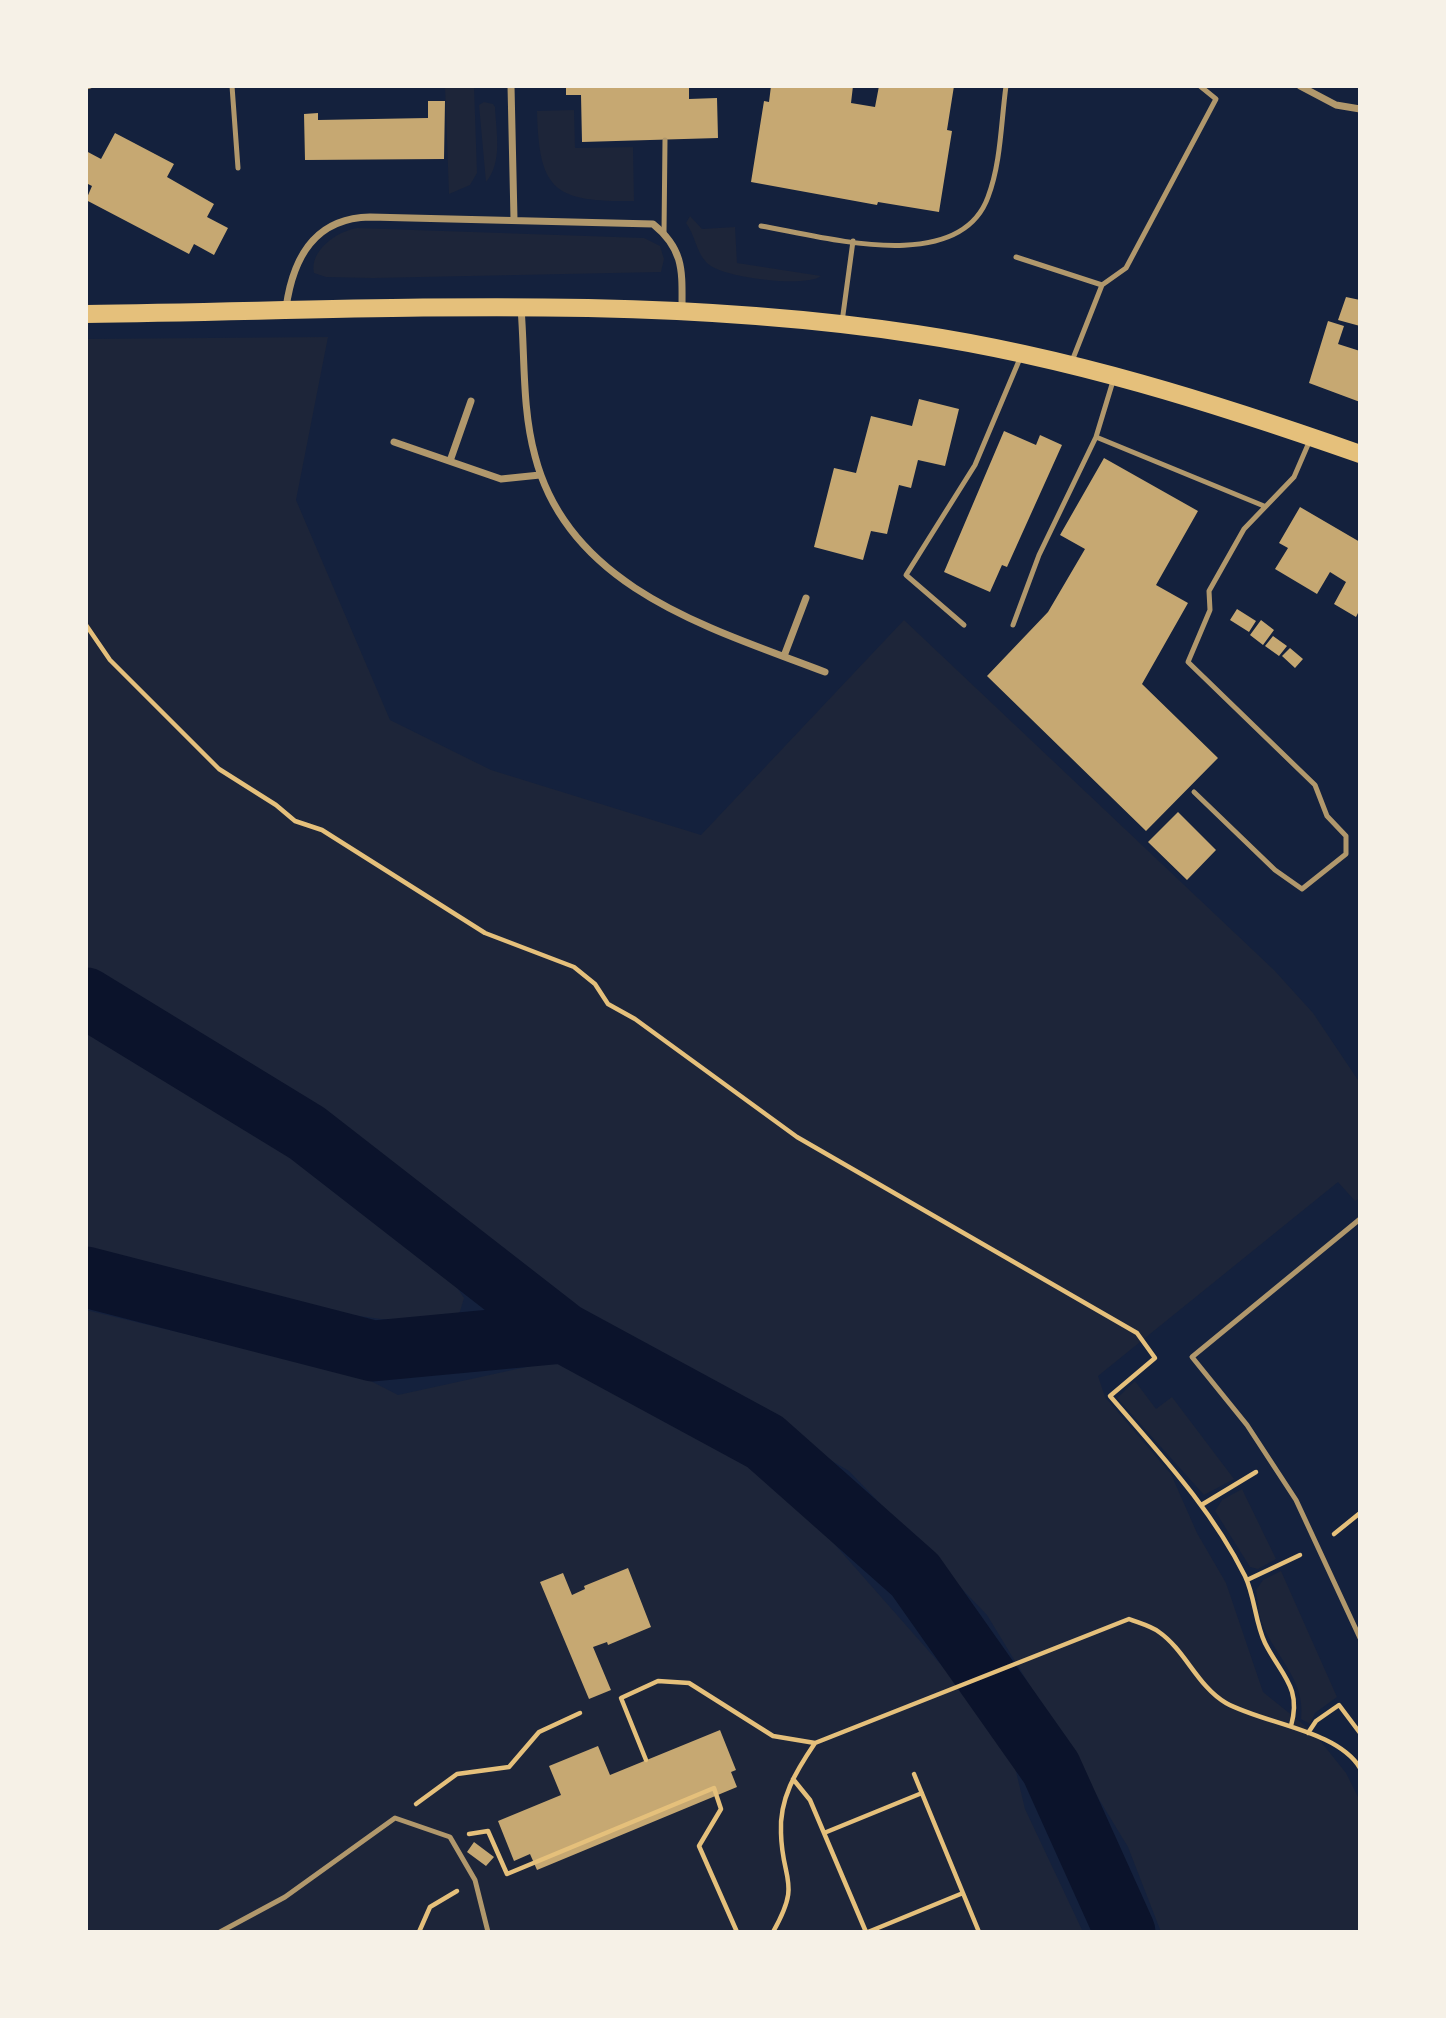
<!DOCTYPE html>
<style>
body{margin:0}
#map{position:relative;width:1446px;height:2018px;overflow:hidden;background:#14213d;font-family:Roboto,sans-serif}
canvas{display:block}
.frame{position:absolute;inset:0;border:88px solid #f6f1e7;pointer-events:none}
</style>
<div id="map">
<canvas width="1446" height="2018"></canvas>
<div class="frame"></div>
</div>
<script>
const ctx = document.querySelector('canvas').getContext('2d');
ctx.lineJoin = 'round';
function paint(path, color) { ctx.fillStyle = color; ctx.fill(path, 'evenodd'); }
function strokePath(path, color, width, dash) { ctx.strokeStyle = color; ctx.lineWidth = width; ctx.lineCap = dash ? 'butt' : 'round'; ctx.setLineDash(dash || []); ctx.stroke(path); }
paint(new Path2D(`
 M445 86H474L477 173 470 185 449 194Z
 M484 102 493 104 495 107C496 132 503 162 486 182L479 105Z
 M574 110 575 148 633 147 634 201C554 202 539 191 537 111Z
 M690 216 702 229 735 227 737 263 821 276C806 288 719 278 706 262 696 251 695 235 686 223Z
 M357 228 644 238 660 246 664 259 661 272 373 278 326 277 314 273C309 251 337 231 357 228Z
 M328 337 296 500 390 720 491 770 701 835 904 620 1274 970 1313 1013 1360 1083V1198L1355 1201 1338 1182 1098 1376 1105 1397 1171 1474 1197 1533 1226 1583 1263 1692 1314 1733 1346 1773 1360 1801V1932H1161L1128 1847 987 1615 849 1471 602 1325 141 1003 86 975V339Z
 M86 1022 213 1091 344 1186 450 1277 464 1298 458 1318 435 1321 381 1319 256 1302 86 1257Z
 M86 1310 361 1376 398 1395 572 1357 762 1462 1009 1742 1025 1809 1083 1932H86Z
 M1135 1381 1156 1409 1172 1397 1234 1479 1204 1495 1117 1398Z
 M1242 1489 1276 1559 1258 1569 1250 1567 1215 1511 1222 1500Z
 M1281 1571 1337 1697 1315 1713 1310 1724 1301 1719C1306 1680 1275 1657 1262 1623 1258 1613 1258 1600 1256 1590L1263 1580Z`), '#1d2539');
strokePath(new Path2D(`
 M86 998 307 1133 564 1333 765 1442 915 1575 1051 1768 1125 1932
 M86 1277 373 1351 564 1333`), '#0b132b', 61);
paint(new Path2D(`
 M566 86H689V99L717 98 718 138 582 142 581 95H566Z
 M771 86H853L851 103 875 107 879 86H954L947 130 952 131 939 212 878 202 877 205 751 182 764 101 769 102Z
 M428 101H445L444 159 305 160 304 114 318 113V120L428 118Z
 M115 133 174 164 167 177 214 204 207 217 228 228 214 255 194 244 189 254 86 200 92 186 86 183V151L101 159Z
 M1346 297 1360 300V326L1338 320Z
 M1328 321 1344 326 1338 344 1360 351V402L1309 383Z
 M919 399 959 409 945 466 918 460 911 488 899 485 887 534 871 531 863 560 814 547 834 468 856 473 871 416 912 426Z
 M1004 431 1036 445 1040 435 1062 445 1007 567 1002 565 990 592 944 572Z
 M1104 458 1198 511 1156 585 1188 603 1142 684 1218 758 1146 831 987 676 1048 612 1085 549 1060 535Z
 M1300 507 1360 542V609L1356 617 1334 604 1346 582 1330 572 1317 594 1275 569 1288 548 1279 543Z
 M1237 609 1256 621 1249 632 1230 620Z
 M1261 620 1274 630 1263 645 1250 635Z
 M1273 636 1287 646 1279 656 1265 646Z
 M1290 648 1303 659 1295 668 1282 656Z
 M1178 812 1216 850 1187 880 1148 842Z
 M628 1568 651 1627 608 1645 607 1642 593 1647 611 1690 589 1699 540 1582 563 1573 572 1595 585 1589 584 1586Z
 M720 1730 736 1770 731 1772 737 1787 537 1870 530 1854 514 1861 498 1821 561 1795 549 1766 598 1746 610 1775Z
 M474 1842 494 1857 486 1866 467 1852Z`), '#c6a872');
strokePath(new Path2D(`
 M86 625 110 660 219 769 276 805 295 821 322 830 485 933 574 967 595 984 608 1004 635 1019 797 1137 1137 1333 1155 1358 1110 1396C1159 1453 1211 1508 1245 1576 1255 1597 1255 1622 1265 1643 1281 1675 1302 1687 1291 1726
 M1203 1504 1256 1472
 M1334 1534 1360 1513
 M1247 1580 1300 1555
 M1308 1733 1316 1721 1339 1705 1360 1733
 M815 1743 1129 1619C1139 1623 1151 1626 1159 1632 1185 1650 1198 1687 1226 1703 1264 1724 1337 1730 1360 1768
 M646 1760 621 1698 658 1681 689 1683 773 1736 815 1743C796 1771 779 1799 781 1833 782 1882 802 1881 773 1932
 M914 1774 979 1932
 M793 1779 810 1800 866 1932
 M416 1804 457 1774 509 1767 539 1732 580 1713
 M824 1833 922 1793
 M469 1834 488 1831 507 1874 714 1788 721 1809 699 1846 737 1932
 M419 1932 430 1907 457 1891
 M868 1932 963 1893`), '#e5c07b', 4.5);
strokePath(new Path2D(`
 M232 86 238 168
 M86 87 90 86
 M761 226C821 236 959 277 988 197 1001 163 1001 122 1006 86
 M664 233 665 140
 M1016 257 1102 285 1072 361
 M1102 285 1126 268 1216 99 1200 86
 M842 322 853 241
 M1096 437 1113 381
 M964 625 906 575 975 465 1021 356
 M1013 625 1039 555 1096 437 1264 506
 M1194 792 1275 870 1302 889 1346 854V836L1327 816 1315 785 1188 662 1210 610 1209 591 1244 529 1294 477 1310 440
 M1360 1219 1192 1357 1247 1425 1296 1500 1360 1638
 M220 1932 285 1897 395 1818 450 1837 475 1880 488 1932`), '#b1986c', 5);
strokePath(new Path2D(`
 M511 86 514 219
 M1300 86 1336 105 1360 109
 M286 308C293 257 315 218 370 217L653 224C685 250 682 272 682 311
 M521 308C525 357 522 409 535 456 569 589 713 629 825 672
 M394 442 501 479 540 475
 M450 461 471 401
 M784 656 806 598`), '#b1986c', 7);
strokePath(new Path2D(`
 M86 314C362 311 642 292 916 334 1069 357 1215 403 1360 454`), '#e5c07b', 18);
</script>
